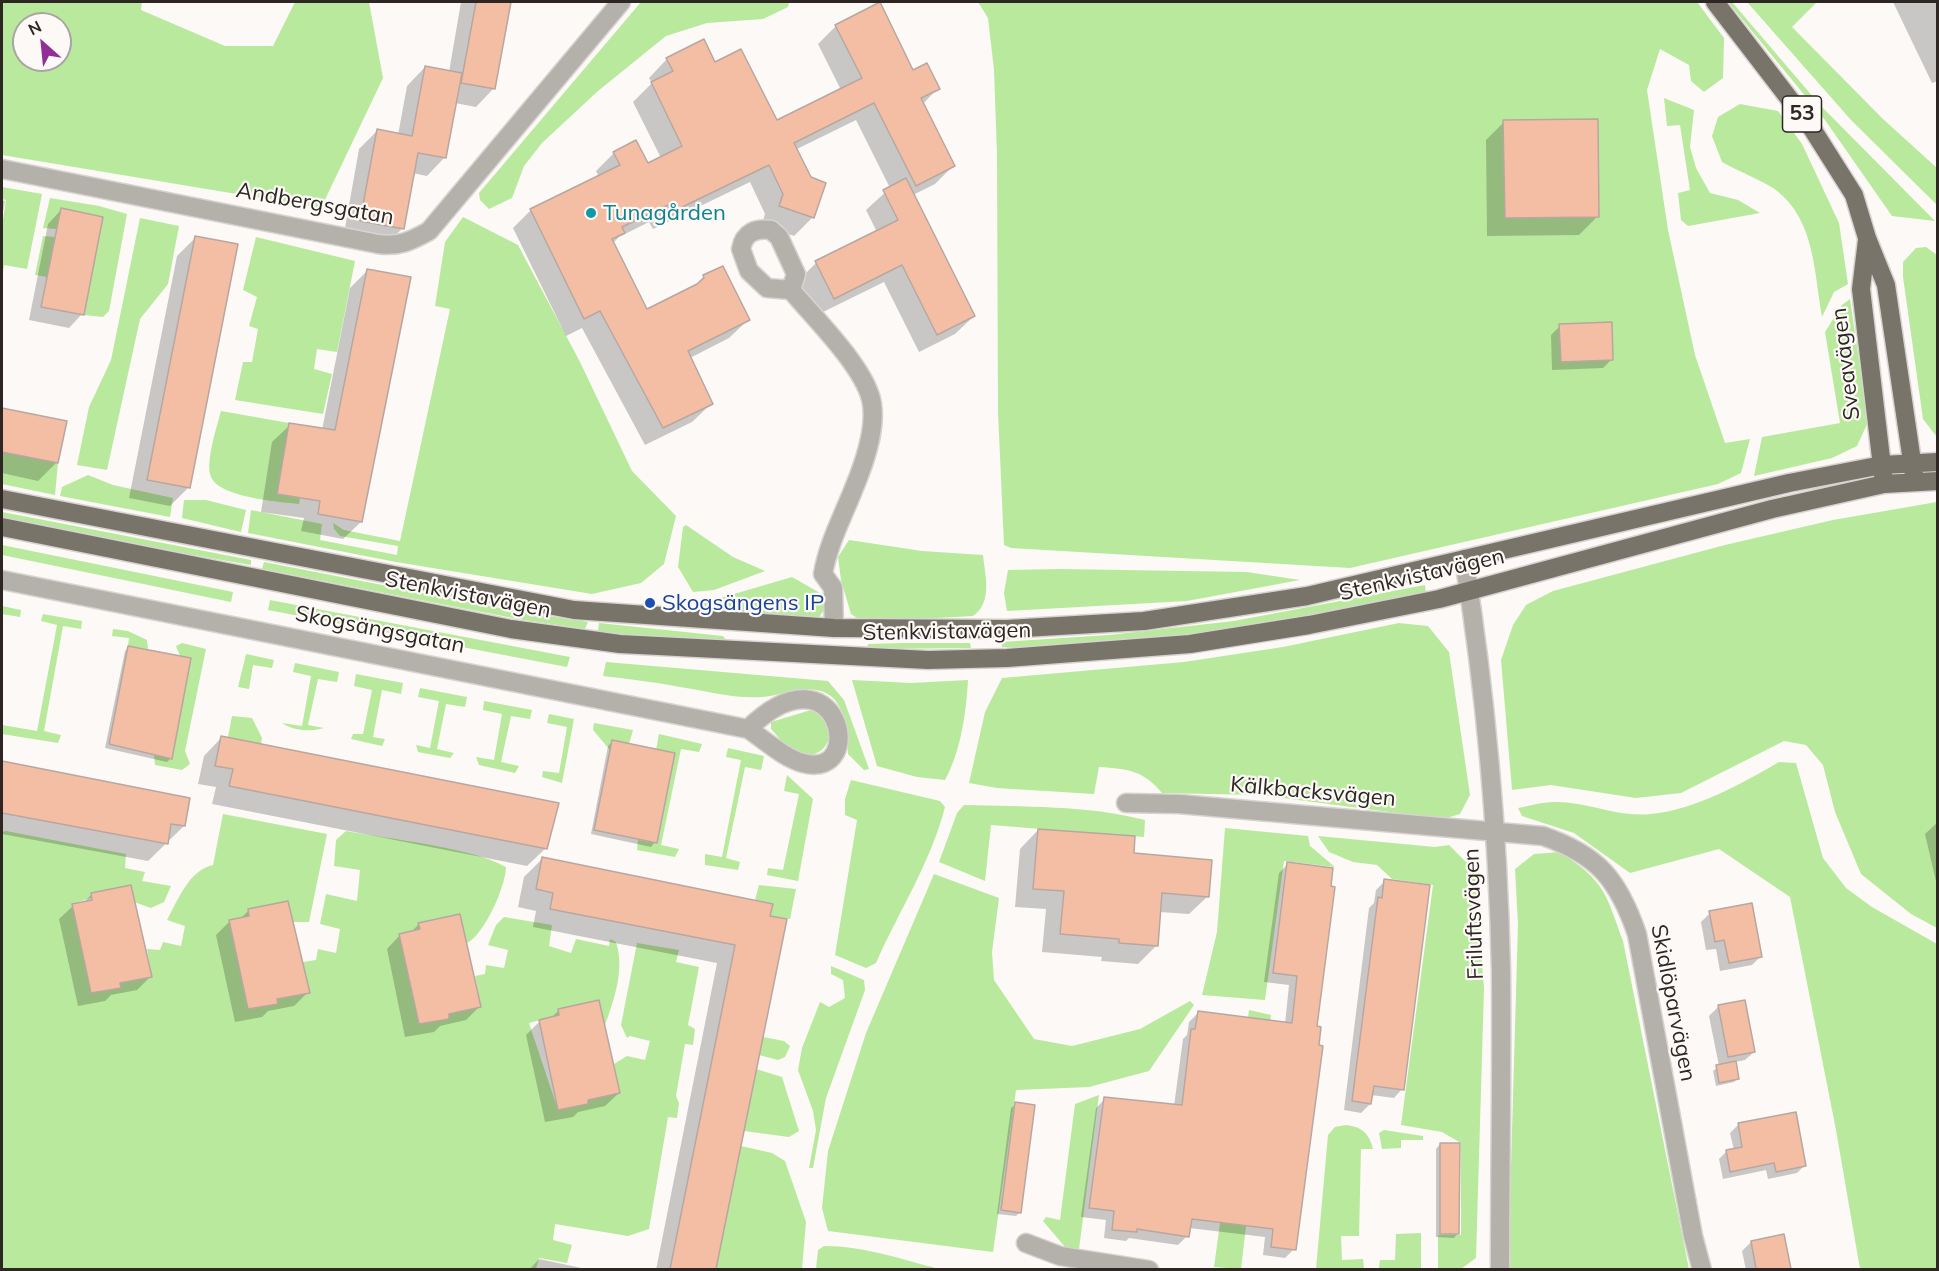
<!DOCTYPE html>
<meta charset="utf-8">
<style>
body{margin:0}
#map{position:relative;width:1939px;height:1271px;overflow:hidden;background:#fcf9f7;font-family:Mulish,sans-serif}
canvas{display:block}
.frame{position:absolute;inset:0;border:3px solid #2d2623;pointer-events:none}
.north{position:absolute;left:12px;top:12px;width:60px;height:60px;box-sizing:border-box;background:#fcf9f7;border:2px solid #a9a5a2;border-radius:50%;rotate:333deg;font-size:16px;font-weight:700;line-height:24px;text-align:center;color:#2d2623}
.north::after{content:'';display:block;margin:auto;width:21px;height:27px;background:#912f97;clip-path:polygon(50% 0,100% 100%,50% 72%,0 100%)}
</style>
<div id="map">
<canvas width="1939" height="1271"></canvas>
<div class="frame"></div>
<div class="north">N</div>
</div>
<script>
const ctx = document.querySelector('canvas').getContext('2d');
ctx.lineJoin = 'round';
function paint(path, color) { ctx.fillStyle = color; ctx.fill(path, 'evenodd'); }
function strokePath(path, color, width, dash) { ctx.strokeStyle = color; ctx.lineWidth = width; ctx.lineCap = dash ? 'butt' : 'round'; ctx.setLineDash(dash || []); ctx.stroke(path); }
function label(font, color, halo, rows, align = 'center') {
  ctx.font = font + ' Mulish,sans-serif'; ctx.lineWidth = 4.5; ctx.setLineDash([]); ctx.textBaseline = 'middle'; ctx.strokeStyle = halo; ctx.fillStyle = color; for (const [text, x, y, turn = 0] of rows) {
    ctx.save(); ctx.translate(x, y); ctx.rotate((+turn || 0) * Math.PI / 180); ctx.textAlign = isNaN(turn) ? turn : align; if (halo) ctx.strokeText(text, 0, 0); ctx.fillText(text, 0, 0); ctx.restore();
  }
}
paint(new Path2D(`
 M2 2H142L141 10 225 46H273L295 2H369L383 78 321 208 2 155ZM24 24H60V60H24Z
 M641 2H789L788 7 763 19 707 23 666 36 598 91 542 143 524 166 512 198 489 209 480 200 479 193Z
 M978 2H1697L1724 38 1723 78 1704 92 1691 81 1689 65 1660 49 1647 90 1668 230 1695 355 1725 443 1750 439 1741 473 1718 484 1350 568 1011 548 1004 545 998 412 997 154 994 70 988 18Z
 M1728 2H1732L1820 105 1935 221 1892 216 1825 120Z
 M1747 2H1817L1792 27 1883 119 1937 168V205L1851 120Z
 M1664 98 1694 110 1690 147 1696 168 1710 193 1738 200 1760 213 1688 226 1681 220 1678 193 1690 190 1680 125 1667 126Z
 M1740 104 1778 111 1802 144 1839 223 1848 284 1834 292 1822 317C1814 272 1815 220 1776 190 1760 179 1739 172 1722 162L1712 136 1718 117Z
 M2 187 42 194 27 269 4 265 2 280V226L6 200 2 199Z
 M50 198 99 206 127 214 109 311 103 317 84 315 103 217 61 209 57 229 43 228Z
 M463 217 518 245 580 362 632 471 676 516 664 564 641 583 592 594 396 562 248 533 251 510 322 524 320 540 397 555 398 546 340 536 334 529 333 523 344 530 400 541 450 309 435 306 445 242Z
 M140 218 179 226 168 284 140 319 107 470 77 465 89 407 111 360Z
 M43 236 55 237 47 277 35 275Z
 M256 237 355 261 337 352 317 349 314 369 332 374 323 414 235 400 243 362H252L258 329 249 326 257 297 243 290Z
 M1926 247 1937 255V437L1923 419 1903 277V262L1916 248Z
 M1850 299 1868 422 1857 446 1832 458 1754 476 1762 437 1840 423 1825 332 1842 305Z
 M221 411 289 423 277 494 300 498 299 504C279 502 219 497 211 477 205 463 217 426 221 411Z
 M2 452 58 463 55 495 2 484Z
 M88 475 113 485 173 498 170 517 60 496 62 487Z
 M184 500H206L246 510 241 532 182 518Z
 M1937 502V928L1911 914 1861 874 1835 812 1823 765 1806 745 1784 741 1681 793 1636 798 1551 785 1512 790 1501 660 1513 625 1526 605 1553 591 1725 545 1833 520Z
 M2 512 251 560V565L88 537 2 518Z
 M686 525 733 557 765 571 714 590 693 592 678 567 683 527Z
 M849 540 922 551 983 555C985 576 993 602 973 616L863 622 851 614 841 580 838 557Z
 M2 545 233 592 231 602 2 555Z
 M264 562 516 611 588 622 585 629 518 619 262 569Z
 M1061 569 1247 572 1300 580 1187 601 1007 611 1004 593 1008 570Z
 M792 577 820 593 826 607 817 620 714 616 700 604Z
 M1425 585 1426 594C1287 620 1144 648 1002 647L1001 642 1109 635 1234 621Z
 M270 600 570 657 567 667 268 610Z
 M2 606 21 610 20 617 2 614Z
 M43 614 82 621 81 629 63 626 44 731 61 735 58 743 2 734V725L37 731 57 625 41 621Z
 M599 623 723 636 727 641 609 633 598 631Z
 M1399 623 1428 626 1449 652 1470 795 1460 814 1443 819 1260 795 1162 793C1143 770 1128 769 1099 767L1094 794 997 788 969 783 985 712 1002 678 1184 662 1283 647Z
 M113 629 128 631 147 640 148 649 128 646 129 638 112 636Z
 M182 643 206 649 185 751 190 764 182 770 155 765 154 755 172 758 191 658 180 656 176 646Z
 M903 643H970L971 648 867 649 868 644Z
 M246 654 274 660 272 668 253 665 249 689 238 687Z
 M606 662 828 681 844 700 869 769 864 770 848 754C847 736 847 712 833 698 814 680 783 696 762 697 734 699 707 691 680 687 654 682 628 679 603 676Z
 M295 663 339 672 337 682 318 679 308 725 324 728C310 732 294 731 282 723L302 726 311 676 293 672Z
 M356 674 403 683 401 694 382 690 373 737 385 739 382 746 351 739 353 734H363L372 690 354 686Z
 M852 680 911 683 968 680C966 713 961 751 945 780L917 777 877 766Z
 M420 688 467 697 465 707 446 704 437 749 454 753 450 758 418 752 416 745 430 748 439 701 418 697Z
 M484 701 532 710 530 719 511 716 501 762 519 766 515 773 479 765 476 757 494 760 502 714 483 710Z
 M811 710C847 724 825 771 791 749 783 744 777 735 771 729V722Z
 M549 714 574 719 562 783 542 777 543 771 559 773 567 727 547 723Z
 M232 716 252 718 262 738 261 744 228 737Z
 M594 723 633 730 629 744 612 740 610 750 593 730Z
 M659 734 702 744 699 752 681 749 661 845 679 849 675 857 637 850 638 840 657 843 656 750Z
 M728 748 764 756 761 770 745 767 726 858 740 862 738 870 705 865V854L722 857 741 760 726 757Z
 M1779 762 1796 763 1823 858 1846 888 1872 907 1937 944V1269H1860L1836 1130 1790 897 1719 849 1630 873 1574 833 1522 816 1518 808C1529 806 1542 802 1554 802 1587 801 1618 818 1651 814 1695 810 1741 784 1779 762Z
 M787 775 813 799 798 881 767 875 768 868 783 870 799 794 784 791Z
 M851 780 940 801 945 807C931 862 899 911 876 963L866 968 835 955 857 820 845 815V799Z
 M964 805C1024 807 1087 805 1145 820L1144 837 991 825 985 881 939 862 957 813Z
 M223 814 327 834 309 922H292L288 901 249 909V916L229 920 249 1009 277 1004V999L309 993 303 962 316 960 318 949 336 953 340 929 320 924 326 894 357 901 360 870 334 866 336 840 346 831C388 839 471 847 506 867 506 886 483 938 465 944L459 915 419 923 420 929 400 934 419 1024 449 1019V1014L481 1007 475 976 485 974 486 965 504 968 508 950 488 945 496 925 504 917 552 925 549 946 571 953 576 939 609 946 610 939 616 942C625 970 614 1000 604 1028L599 1001 558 1009 559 1015 529 1023 558 1110 588 1104V1100L620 1093 614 1064 627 1056 645 1060 650 1041 630 1036 627 1038 621 1025 637 943 679 950 676 962 699 967 688 1025 695 1029 693 1045 685 1044 676 1096 679 1103 677 1118 668 1117 649 1229 628 1236 555 1224 553 1240 572 1245 567 1263 539 1258 536 1269 2 1270V832L6 831 126 854 125 868 145 872 142 881 171 886 164 902 151 908 134 902 131 885 72 904 92 993 120 988V983L152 977 147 949 160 950 163 942 181 946 185 926 167 920C178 900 189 870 213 865Z
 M1225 828 1308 836 1310 846 1335 867 1284 861 1265 1000 1202 995 1217 932Z
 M1318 836 1435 847 1449 845 1473 869 1479 884 1477 907 1484 988 1476 1258 1461 1269 1438 1268V1235H1461V1143L1442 1132 1401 1125 1433 885 1392 879 1377 865 1353 862 1329 852Z
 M1560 852C1605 882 1605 891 1623 941L1689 1269 1508 1270 1518 924 1515 869 1534 854Z
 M934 874 999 898 992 952 994 980 1034 1039 1072 1046 1140 1029 1190 1001 1194 1005 1149 1071 1089 1087 1016 1090 993 1252 828 1231 822 1208 828 1151 866 1033Z
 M759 885 796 889 790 919 770 916 773 904 755 900Z
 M831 966 864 980 865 990 826 1098 813 1168H809L816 1130 813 1111 798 1070 802 1048 820 1002 829 1007 845 998 843 980 831 974Z
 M1249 1010 1271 1015 1241 1269 1214 1267Z
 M763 1037 784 1041 790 1046 785 1057 778 1060 759 1055Z
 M756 1069 782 1077 799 1131 789 1137 744 1131Z
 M1099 1095 1079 1249 1065 1247 1043 1221 1046 1217 1060 1220 1075 1104Z
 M1346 1125C1362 1127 1369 1133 1373 1149H1361L1359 1236H1341L1342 1260 1363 1259 1364 1269H1316L1328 1135 1335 1127Z
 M1384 1130 1423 1136V1140H1401V1148L1382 1149 1379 1133Z
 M741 1146 772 1153 785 1161 806 1222 802 1269 716 1270Z
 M1421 1233V1269L1379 1268 1380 1260H1395L1396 1234Z
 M824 1246C864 1246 901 1259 939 1269H816L818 1250Z`), '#b9e99d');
paint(new Path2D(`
 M461 2H510L494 88 476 107 455 103 445 157 427 176 412 173 403 228 384 246 343 239 359 149 377 131 398 135 407 86 425 67 449 72Z
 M1893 2H1938V81L1932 83Z
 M836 26 938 88 923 104 953 166 935 184 913 195 974 316 955 334 919 352 884 282 815 316 798 281 816 263 877 232 866 210 890 188 856 120 795 150 813 217 794 236 762 224 765 214 750 182 653 229 649 222 619 237 613 243 646 311 692 288 704 276 748 320 729 338 690 358 711 404 692 422 645 445 582 328 566 336 513 228 531 210 599 177 596 171 614 153 647 165 661 158 633 102 652 83 649 78 667 59 715 64 776 122 841 90 818 44Z
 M1504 122 1598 216 1579 235 1487 236 1486 140Z
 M2 200 5 201 2 218Z
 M61 210 82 314 69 328 29 320 48 224Z
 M196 237 236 245 188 488 170 506 129 498 177 256Z
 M368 270 361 522 343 539 301 531 304 518 261 512 272 442 290 425 322 430 350 288Z
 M1560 326 1612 359 1603 368 1552 370 1551 335Z
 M2 410 65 422 57 462 38 481 2 473Z
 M129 647 171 758 167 762 105 748 125 651Z
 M222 737 546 848 527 866 212 804 216 787 198 784 204 756Z
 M612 742 655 842 651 847 591 834 608 746Z
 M2 763 189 799 184 826 148 861 2 834Z
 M1938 822V890L1925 834Z
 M1038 830 1132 855 1208 896 1189 914 1159 912 1156 946 1138 964 1101 961 1102 957 1042 952 1046 909 1015 907 1020 849Z
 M542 859 785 920 714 1270H656L717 963 533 927 536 911 518 907 524 877Z
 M1288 864 1315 1027 1294 1249 1285 1258 1263 1255 1265 1237 1189 1228 1187 1236 1178 1245 1129 1238 1126 1241 1104 1238 1106 1220 1081 1217 1096 1108 1105 1099 1174 1106 1183 1039 1187 1035 1189 1022 1198 1013 1285 1024 1289 985 1264 982 1279 873Z
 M1385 881 1402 1089 1394 1098 1371 1095 1370 1104 1361 1113 1344 1110 1369 908 1374 903 1376 890Z
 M92 894 151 976 137 990 111 995 105 1001 78 1006 59 919 73 906 83 903Z
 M249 910 308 992 294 1006 268 1011 262 1017 235 1022 216 935 230 921 240 919Z
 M1710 913 1761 956 1752 965 1720 971 1716 949 1706 950 1701 922Z
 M419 924 479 1007 466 1020 440 1026 434 1032 405 1037 387 949 400 935 410 933Z
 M1718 1007 1754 1052 1745 1060 1735 1062 1738 1078 1734 1082 1716 1086 1713 1071 1719 1066 1709 1016Z
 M559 1010 619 1093 605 1106 578 1112 573 1117 545 1122 526 1035 540 1021 550 1019Z
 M1016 1104 1020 1212 1016 1216 997 1214 1011 1108Z
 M1738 1125 1805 1165 1797 1173 1768 1179 1766 1170 1723 1179 1719 1159 1727 1151 1734 1150 1730 1133Z
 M1440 1144 1458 1233 1454 1238 1436 1237V1149Z
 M1783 1236 1790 1270H1746L1742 1251 1751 1242Z
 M539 1259 591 1270H529Z`), '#0003');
const building = new Path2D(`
 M476 2H511L495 89 461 83Z
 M880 2 913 70 927 63 940 89 921 98 955 166 916 186 874 103 794 143 811 177 826 183 814 218 779 206 783 194 769 165 672 212 668 205 622 227 625 233 612 239 647 309 697 284 704 278 703 275 723 266 750 320 688 351 713 404 663 428 600 311 584 319 530 209 620 165 613 152 636 140 648 163 682 146 651 82 673 71 666 58 704 39 715 62 741 49 777 120 862 78 835 25Z
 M425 66 462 73 446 158 418 153 404 229 360 221 377 129 412 136Z
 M1598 119 1599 217 1505 218 1503 120Z
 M906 178 975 316 937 335 902 265 834 299 815 261 898 220 883 190Z
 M61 208 103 217 84 315 41 307Z
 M195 236 238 244 190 488 147 480Z
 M367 269 411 277 362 522 318 514 320 501 277 494 289 423 335 430Z
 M1612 322 1613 360 1561 362 1559 324Z
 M2 408 67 421 58 463 2 452Z
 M128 646 191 658 172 759 109 744Z
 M221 736 559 803 547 849 229 786 233 769 215 766Z
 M612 740 675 753 657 843 594 830Z
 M2 761 190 798 185 826 171 824 168 844 2 813Z
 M1038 829 1135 836 1134 853 1212 860 1209 897 1162 893 1158 946 1119 943V939L1060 934 1064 891 1033 889Z
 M542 857 773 904 770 916 787 919 716 1269H670L735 945 550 909 553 893 536 889Z
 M1287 862 1333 868 1331 886 1335 887 1317 1026 1321 1027 1319 1045 1323 1046 1296 1250 1271 1247 1273 1229 1192 1219 1189 1237 1137 1229V1232L1112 1230 1114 1211 1089 1208 1104 1097 1182 1105 1191 1029H1195L1198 1011 1292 1023 1297 976 1273 973Z
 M1384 879 1430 885 1404 1090 1374 1086 1371 1104 1352 1101 1378 897 1382 898Z
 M131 885 152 977 120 983 121 988 91 993 72 904 92 900 91 893Z
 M288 901 310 993 277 999 278 1004 248 1009 229 920 249 916 248 909Z
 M1752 903 1762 957 1729 963 1724 940 1715 942 1709 911Z
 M460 914 481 1007 449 1014V1019L419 1024 399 934 420 929 418 923Z
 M599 1000 620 1093 588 1100V1104L558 1110 539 1020 559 1015 558 1009Z
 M1745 1000 1755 1052 1728 1057 1718 1005Z
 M1736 1061 1739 1079 1719 1083 1716 1065Z
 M1015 1102 1035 1105 1021 1213 1001 1210Z
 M1796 1112 1806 1166 1776 1172 1774 1163 1730 1172 1726 1150 1742 1147 1738 1123Z
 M1440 1143H1460L1459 1234H1440Z
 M1784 1234 1791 1269H1756L1751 1241Z`);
paint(building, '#f4bea5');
strokePath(building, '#b8a7a0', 1.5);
const minor = new Path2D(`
 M2 169 378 244C399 247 411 241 429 231L621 2
 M791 290 767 288 749 271 741 249C744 232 756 228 771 230L779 237 796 274 791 290C814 318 867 369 872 404 876 431 864 464 854 488 843 516 828 544 823 574L833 588 834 628
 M1464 559C1486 695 1498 833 1501 970 1502 1070 1500 1170 1500 1270
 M2 580 748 729C765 740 784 758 803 763 869 781 839 640 748 729
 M1126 803 1179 804 1543 836C1598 855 1618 879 1637 934L1693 1236 1702 1270
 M1026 1243 1060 1256 1149 1270`);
const major = new Path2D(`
 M1715 2 1811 127 1854 195 1867 238 1886 285 1914 475
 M1867 240 1861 289 1883 475
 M2 499 574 610 834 628 1007 629 1144 621 1307 596 1789 483 1882 465 1938 462
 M2 527 511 629 620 644 928 660 1007 658 1190 644 1309 625 1439 599 1772 509 1884 484 1938 481`);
strokePath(minor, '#d7d3d1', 21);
strokePath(major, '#d7d3d1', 21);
strokePath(minor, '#b3b1aa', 18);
strokePath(major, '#797469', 18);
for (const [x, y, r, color] of [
 [591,213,6,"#0f9aa8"],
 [650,603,6,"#1a4fb4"]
]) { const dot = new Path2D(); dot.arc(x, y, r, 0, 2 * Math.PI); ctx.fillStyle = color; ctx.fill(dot); strokePath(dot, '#fcf9f7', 2); }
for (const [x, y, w] of [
 [1802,114,39]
]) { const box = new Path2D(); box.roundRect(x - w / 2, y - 18, w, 36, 4.5); ctx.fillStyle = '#fcf9f7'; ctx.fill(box); strokePath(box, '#2d2623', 1.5); }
label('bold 21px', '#2d2623', null, [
 ["53",1802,114]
]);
label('22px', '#2d2623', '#fcf9f7', [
 ["Andbergsgatan",315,204,10],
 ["Sveavägen",1846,364,-97],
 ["Stenkvistavägen",1422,575,-13],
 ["Stenkvistavägen",468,595,11],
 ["Skogsängsgatan",380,630,11],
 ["Stenkvistavägen",947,632,-1],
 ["Kälkbacksvägen",1313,792,5],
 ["Friluftsvägen",1474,914,-92],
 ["Skidlöparvägen",1673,1003,79]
]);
label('22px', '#0d838f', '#fcf9f7', [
 ["Tunagården",603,213]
], 'left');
label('22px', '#164399', '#fcf9f7', [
 ["Skogsängens IP",662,603]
], 'left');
</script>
